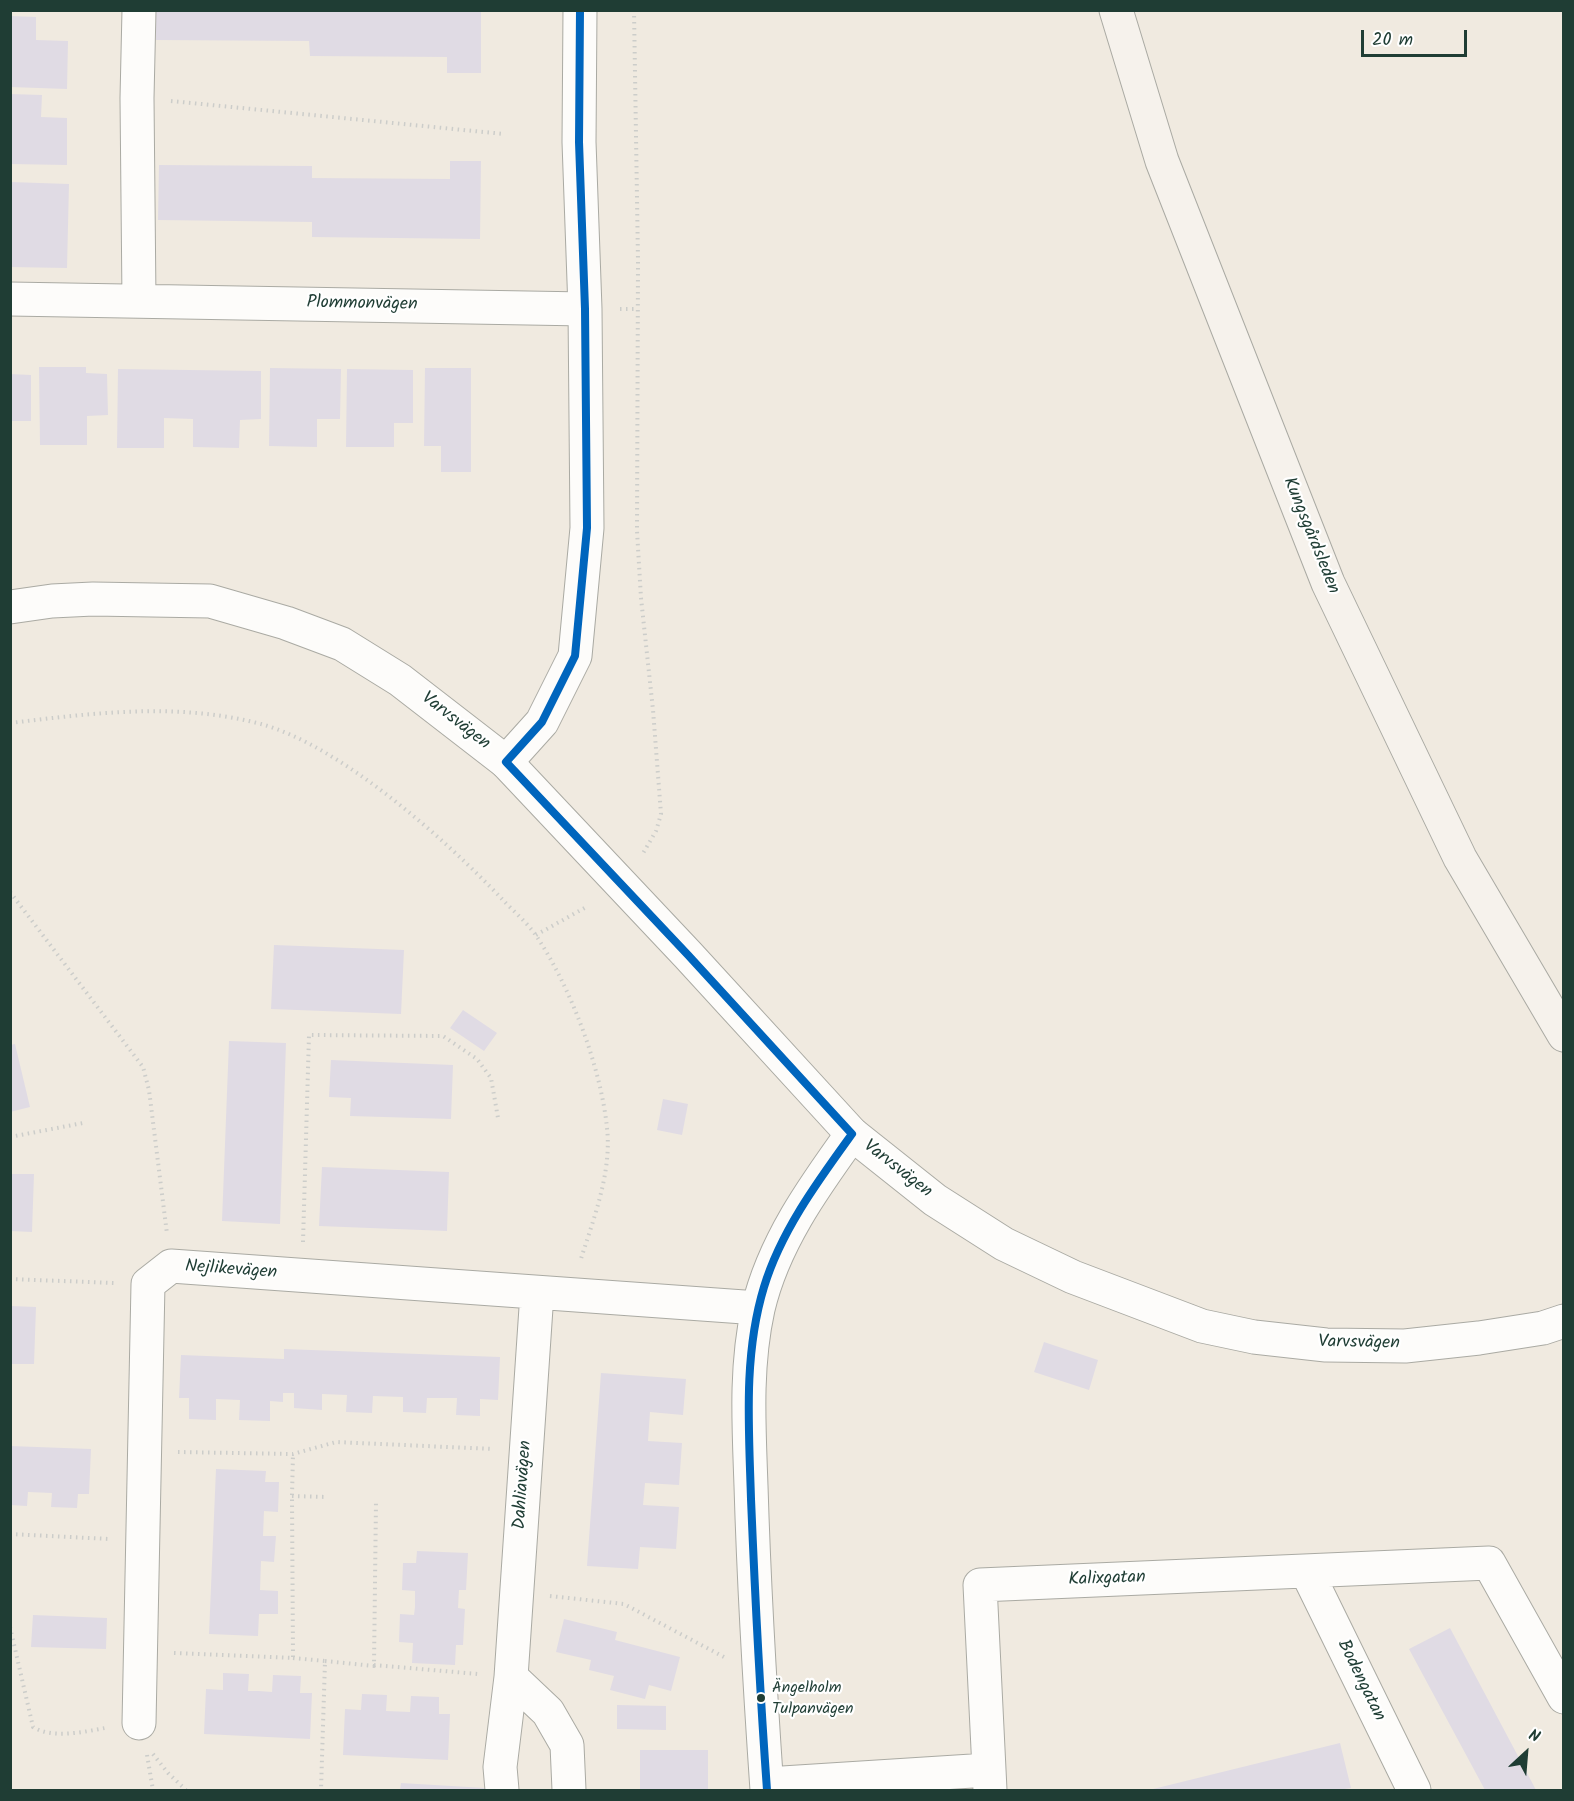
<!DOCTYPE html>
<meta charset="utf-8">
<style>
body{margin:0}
#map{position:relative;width:1574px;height:1801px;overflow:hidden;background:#f0eae0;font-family:Kalam,sans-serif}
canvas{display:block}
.frame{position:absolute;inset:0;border:12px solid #1f3d34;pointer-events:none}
.north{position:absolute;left:1496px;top:1723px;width:60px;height:60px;-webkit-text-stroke:4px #fff;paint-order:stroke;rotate:26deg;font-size:16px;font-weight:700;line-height:24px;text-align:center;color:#1f3d34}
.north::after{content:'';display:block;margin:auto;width:21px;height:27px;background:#1f3d34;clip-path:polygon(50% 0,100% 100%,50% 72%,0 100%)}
.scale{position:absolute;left:1361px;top:30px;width:106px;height:27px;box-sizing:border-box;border:3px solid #1f3d34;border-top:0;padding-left:8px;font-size:18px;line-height:21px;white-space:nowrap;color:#1f3d34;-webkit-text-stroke:4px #fff;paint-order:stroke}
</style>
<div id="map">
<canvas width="1574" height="1801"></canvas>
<div class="frame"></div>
<div class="north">N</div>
<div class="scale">20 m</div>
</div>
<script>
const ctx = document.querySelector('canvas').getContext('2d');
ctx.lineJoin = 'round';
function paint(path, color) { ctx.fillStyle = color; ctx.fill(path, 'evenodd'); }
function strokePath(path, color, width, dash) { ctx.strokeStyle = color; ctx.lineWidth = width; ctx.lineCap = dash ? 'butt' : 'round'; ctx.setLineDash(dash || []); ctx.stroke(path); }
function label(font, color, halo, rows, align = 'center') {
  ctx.font = font + ' Kalam,sans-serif'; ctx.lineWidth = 4.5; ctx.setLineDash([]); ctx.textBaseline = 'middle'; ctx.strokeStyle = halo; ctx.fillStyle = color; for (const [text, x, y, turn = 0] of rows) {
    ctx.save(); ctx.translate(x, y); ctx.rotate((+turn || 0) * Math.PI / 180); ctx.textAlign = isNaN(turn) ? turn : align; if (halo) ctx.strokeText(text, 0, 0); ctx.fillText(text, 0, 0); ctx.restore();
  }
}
paint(new Path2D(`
 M156 10H481V73H447V57L310 56 309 41 156 40Z
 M10 16 36 17V40L68 41 67 89 10 87Z
 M10 94 42 95 41 117 67 118V165L10 164Z
 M450 161H481L480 239 312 237V222L158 220 159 165 312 166V178L450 179Z
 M10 182 69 184 67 268 10 267Z
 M39 367H86V373L107 374 108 415 87 416V445H40Z
 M270 368 341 369 340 419H317V447L269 446Z
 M425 368H471V472H441V446H424Z
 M118 369 261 371V419L240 420 239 448 193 447V419L164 418V448H117Z
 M347 369 413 370V423H394V447H346Z
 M10 374 31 375V421H10Z
 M274 945 404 950 401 1014 271 1009Z
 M463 1010 497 1033 484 1051 450 1028Z
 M229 1041 286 1043 280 1224 222 1221Z
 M15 1044 30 1107 10 1112V1045Z
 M331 1060 453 1065 451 1119 350 1116 351 1098 329 1097Z
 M663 1099 688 1104 682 1135 657 1130Z
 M322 1167 449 1172 447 1231 319 1226Z
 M10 1174H34L32 1232 10 1231Z
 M10 1306 36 1307 34 1364H10Z
 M1044 1342 1098 1360 1089 1390 1034 1372Z
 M284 1349 500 1357 498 1400 480 1399V1416L456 1415 457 1398H427L426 1413 403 1412V1397L373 1396 372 1413 346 1412 347 1395 322 1394V1410L294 1408V1393H283V1402L270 1401V1421L239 1420 240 1400 216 1399V1420L189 1419V1398H179L181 1355 284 1359Z
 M601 1373 686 1379 683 1415 650 1412 648 1441 682 1443 679 1485 645 1483 643 1505 679 1507 676 1549 640 1547 638 1569 587 1566Z
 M10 1446 91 1449 89 1494H78L77 1508 51 1507 52 1493 28 1492 27 1506 10 1505Z
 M216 1469 266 1471 265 1482H279L278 1512 264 1511 263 1536H276L274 1562 261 1561 260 1590 278 1591V1614H259L258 1636 209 1634Z
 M417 1551 468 1553 466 1590H459L458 1608 465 1609 463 1645H456L455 1665 412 1663 413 1643 399 1642 400 1614 414 1615 415 1607V1591L402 1590 403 1563H416Z
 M33 1615 107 1618 106 1649 31 1647Z
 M564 1619 617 1632 615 1640 680 1657 671 1691 649 1685 645 1699 610 1690 614 1676 589 1670 591 1660 556 1652Z
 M1450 1628 1536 1790H1485L1409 1649Z
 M223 1673 249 1674 248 1691H259L272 1692 273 1675 301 1676 300 1693H312L310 1739 204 1734 206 1689 223 1690Z
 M362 1694 387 1695 386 1711 410 1712 411 1696 439 1697V1714H450L448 1760 343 1755 345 1709 361 1710Z
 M617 1705 666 1706V1730L617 1729Z
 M1340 1743 1351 1788 1339 1790H1149Z
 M640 1750H708V1790H640Z
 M401 1783 485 1788V1790H400Z`), '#e0dbe4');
const minor = new Path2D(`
 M10 299 585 309
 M139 301 137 98 139 10
 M506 762 542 722 575 656 587 528 585 309 579 142 580 10
 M537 1293 511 1677 548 1712 567 1745 569 1790
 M1307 1572 1414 1790
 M139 1723 148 1284 171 1266 758 1308
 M767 1784 988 1770
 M502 1790 500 1767 511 1677
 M767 1790C760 1689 754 1588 751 1486 749 1427 745 1368 758 1309 773 1244 813 1188 852 1134
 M990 1790 980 1585 1489 1563 1564 1697`);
const tertiary = new Path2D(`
 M10 607 52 601 93 599 210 601 286 623 342 644 400 680 506 762 688 955 852 1134 935 1200 1004 1244 1073 1277 1202 1326 1254 1337 1326 1345 1405 1346 1479 1338 1543 1328 1564 1321`);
const secondary = new Path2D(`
 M1116 10 1162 161 1328 583 1460 858 1564 1035`);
strokePath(minor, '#aaaaa3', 35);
strokePath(tertiary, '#aaaaa3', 35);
strokePath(secondary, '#aaaaa3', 35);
strokePath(new Path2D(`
 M634 10 638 261 637 531 641 598 653 710 661 814 656 831 642 855
 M171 101 504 134
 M620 309H637
 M10 723C94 713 178 702 261 724 341 746 445 839 502 899 513 911 528 923 537 937 571 988 601 1068 607 1128 612 1173 593 1220 580 1262
 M10 892 143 1067 149 1090 167 1234
 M536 935 588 906
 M10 1137 83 1123
 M303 1242 309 1035 443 1036 477 1059 491 1078 498 1118
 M10 1279 114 1283
 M178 1452 293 1454 336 1442 493 1449
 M292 1496 327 1497
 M10 1534 109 1539
 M550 1596 624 1604 724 1657
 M10 1627 33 1727C52 1739 84 1732 105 1728
 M174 1653 293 1658 292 1496 293 1454
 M293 1658 325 1661 321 1790
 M325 1661 374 1666 376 1500
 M374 1665 478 1674
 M153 1754 168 1773 186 1790
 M147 1755 153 1790`), '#cccdca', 4, [1.5, 4.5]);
strokePath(minor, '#fdfcfa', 33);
strokePath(tertiary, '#fdfcfa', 33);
strokePath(secondary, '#f6f2ec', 33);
strokePath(new Path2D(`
 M506 762 542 722 575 656 587 528 585 309 579 142 580 10
 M506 762 688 955 852 1134
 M767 1790C760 1693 755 1596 751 1499 749 1429 743 1356 764 1287 781 1231 818 1181 852 1134`), '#0065bd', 8);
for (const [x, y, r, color] of [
 [761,1698,5,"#1f3d34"]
]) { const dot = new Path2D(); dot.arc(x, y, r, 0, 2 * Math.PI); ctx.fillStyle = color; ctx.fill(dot); strokePath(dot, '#fff', 2); }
label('16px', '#1f3d34', '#fff', [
 ["Ängelholm",772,1689],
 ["Tulpanvägen",772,1710]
], 'left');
label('18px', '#1f3d34', '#fff', [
 ["Plommonvägen",362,305,1],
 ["Kungsgårdsleden",1310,536,68],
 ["Varvsvägen",455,722,38],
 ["Varvsvägen",897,1170,38],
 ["Nejlikevägen",231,1271,4],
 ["Varvsvägen",1359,1344,1],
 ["Dahliavägen",524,1485,-86],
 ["Kalixgatan",1107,1580,-2],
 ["Bodengatan",1360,1681,64]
]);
</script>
